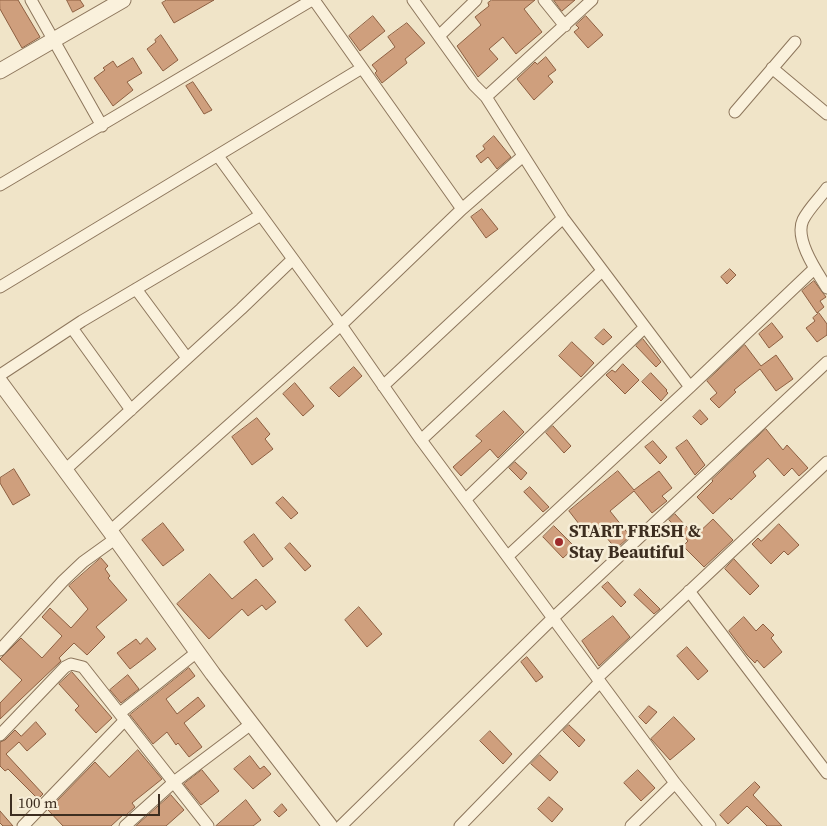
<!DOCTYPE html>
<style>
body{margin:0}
#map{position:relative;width:827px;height:826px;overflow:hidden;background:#f0e4c8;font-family:"Source Serif 4",serif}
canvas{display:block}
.scale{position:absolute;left:10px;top:794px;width:150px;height:22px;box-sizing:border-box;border:2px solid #3d2e20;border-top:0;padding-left:6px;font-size:15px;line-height:18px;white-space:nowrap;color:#3d2e20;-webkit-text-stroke:4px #f7eed8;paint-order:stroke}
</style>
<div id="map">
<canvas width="827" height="826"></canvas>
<div class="scale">100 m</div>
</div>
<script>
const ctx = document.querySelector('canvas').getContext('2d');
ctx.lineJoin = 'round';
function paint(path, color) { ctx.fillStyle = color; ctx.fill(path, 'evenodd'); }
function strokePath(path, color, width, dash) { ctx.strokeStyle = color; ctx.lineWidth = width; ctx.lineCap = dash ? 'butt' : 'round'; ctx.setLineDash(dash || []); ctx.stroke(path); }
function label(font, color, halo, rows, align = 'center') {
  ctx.font = font + ' "Source Serif 4",serif'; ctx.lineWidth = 5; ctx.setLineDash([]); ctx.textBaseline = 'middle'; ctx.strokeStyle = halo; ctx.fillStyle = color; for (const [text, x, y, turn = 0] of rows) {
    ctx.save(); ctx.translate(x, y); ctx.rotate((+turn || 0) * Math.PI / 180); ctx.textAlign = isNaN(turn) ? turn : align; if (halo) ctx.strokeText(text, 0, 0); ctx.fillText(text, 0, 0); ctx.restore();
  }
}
const building = new Path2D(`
 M0 0H18L40 37 22 48 0 9Z
 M67 0H80L84 6 73 12Z
 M167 0H214L174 23 162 3Z
 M492 0H535L524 9 542 32 516 54 503 37 489 49 498 59 478 77 457 46 481 25 475 17 489 6 488 3Z
 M554 0H575L562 11Z
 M373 16 385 31 360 51 349 36Z
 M586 16 603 35 588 48 574 32 579 28 576 25Z
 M407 23 425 43 405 59 407 63 382 83 375 73 377 71 372 65 395 47 388 37Z
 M161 35 178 60 163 71 147 49 156 42 155 40Z
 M546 57 556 70 548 76 553 82 534 100 517 79 535 62 537 64Z
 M133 58 142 73 127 82 133 90 113 106 94 78 105 70 103 68 113 61 117 67Z
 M193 82 212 110 204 114 186 86Z
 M494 136 511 157 497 169 488 157 481 163 476 156 485 149 483 146Z
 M482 209 498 229 486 238 471 217Z
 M730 269 736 275 727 284 721 277Z
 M814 281 826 297 820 301 824 307 817 313 802 291Z
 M819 313 827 324V335L817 342 806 328 815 321 813 318Z
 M772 323 783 337 769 348 759 334Z
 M604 329 612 337 603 345 595 338Z
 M643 339 661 362 656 367 636 346Z
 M572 342 594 363 581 377 559 356Z
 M745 345 761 366 776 355 793 379 776 391 760 369 734 390 736 392 719 408 710 399 717 393 707 381Z
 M623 364 639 380 625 394 606 375 612 370 615 372Z
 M354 367 362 376 339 397 330 388Z
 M651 373 667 390 666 391 668 393 661 401 642 382Z
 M295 383 314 406 303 416 283 394Z
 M700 410 708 419 701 425 693 417Z
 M504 411 524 432 498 458 490 449 461 476 453 467 482 441 476 436Z
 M257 418 270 434 265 439 273 449 252 465 232 437Z
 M553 426 571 446 564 453 546 433Z
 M766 429 783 450 787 445 808 468 799 476 792 468 784 476 768 458 753 472 756 476 731 500 730 498 713 514 697 497 713 481 712 480Z
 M687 440 705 465 695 475 676 448Z
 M653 441 667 457 660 464 645 447Z
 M515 462 527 473 521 480 509 468Z
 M14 469 30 495 13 505 0 483V478Z
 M618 471 634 490 659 471 672 488 662 496 667 501 652 513 634 491 610 511 630 536 616 549 596 525 586 533 569 511Z
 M530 487 549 507 543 512 524 492Z
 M283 497 298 513 291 519 276 503Z
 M675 514 695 536 713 519 733 540 704 567 683 546 688 541 669 520Z
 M163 523 184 550 163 566 142 540Z
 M779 524 799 545 788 555 784 551 771 564 752 544 758 538 761 541Z
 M554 526 575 547 563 558 543 537Z
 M254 534 273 559 263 567 244 542Z
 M290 543 311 566 305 571 285 548Z
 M101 558 108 566 105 569 110 576 108 578 127 600 96 627 105 637 87 655 74 643 59 658 61 661 0 719V703L22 680 0 659 21 638 42 658 62 636 42 617 50 608 71 628 88 609 69 586Z
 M734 559 759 586 750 595 725 569Z
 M210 574 232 599 256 579 276 602 266 610 262 605 248 616 242 609 209 639 177 604Z
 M608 582 626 602 621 607 602 587Z
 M640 589 660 609 654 614 634 595Z
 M359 607 382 634 367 647 345 620Z
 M613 616 630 637 599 666 582 641Z
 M744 617 756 631 763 624 774 635 771 638 782 652 764 668 757 660 755 663 747 655 729 631Z
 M147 638 156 649 130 669 117 653 136 639 140 644Z
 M687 647 708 671 698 680 677 656Z
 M527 657 543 677 536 682 521 662Z
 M189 668 195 676 166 699 177 714 198 697 205 706 184 723 202 747 189 757 178 743 176 745 167 732 153 744 130 715Z
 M72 672 112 718 96 733 75 710 79 706 59 684Z
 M128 675 139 689 121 703 110 690Z
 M649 706 657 712 646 724 639 717Z
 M674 717 695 739 670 760 651 739Z
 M36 722 46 734 27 751 19 742 6 754 43 794 38 799 8 769 5 771 0 766V742L5 740 15 730 21 736Z
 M569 725 585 740 579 747 563 731Z
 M490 731 512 754 503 764 480 741Z
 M138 750 162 779 132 803 135 807 125 816 124 814 111 826H63L48 810 95 762 109 777Z
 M540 755 558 772 550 781 531 764Z
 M250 756 260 769 264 766 271 774 253 789 234 769Z
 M202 770 219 791 201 805 184 784Z
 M638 770 655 788 641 801 624 783Z
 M755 782 760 787 753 795 782 826H767L747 806 728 824 720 815Z
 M171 795 184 810 166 826H136Z
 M549 797 563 809 552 822 538 809Z
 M246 800 261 820 253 826H216Z
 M282 804 287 810 279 817 274 812Z
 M0 811 13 826H3L0 823Z`);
paint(building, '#cf9f7d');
strokePath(building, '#8d5f41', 1);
const minor = new Path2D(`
 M31 0 102 126
 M413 0 474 85 486 97 563 218 690 387
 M544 0 565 26
 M440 35 476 0
 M772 68 827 114
 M486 97 592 0
 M735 112 795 42
 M218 156 341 325 421 440 675 783 710 826
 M0 185 312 0
 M827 188C820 198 809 208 803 220 794 239 817 272 827 288
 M462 209 523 156
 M0 287 362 68
 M136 289 187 358
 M72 328 131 410
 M0 375 82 321 261 215
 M383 386 563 218
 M421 440 602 271
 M65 470 241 309 293 259
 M466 499 645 327
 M110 531 341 325 462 209 314 0
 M508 556 690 387 814 269
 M689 591 827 773
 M0 650 63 581 83 562 115 539
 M597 678 827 462
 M120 713 197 652
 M0 735 65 667 71 664 83 667 208 826
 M23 826 125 720
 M125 826 174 782 251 724
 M341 826 553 618 827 362
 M460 826 600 682
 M631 826 675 783`);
const tertiary = new Path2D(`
 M0 71 123 0
 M0 382 110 531 213 674 330 826`);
strokePath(minor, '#8d765c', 13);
strokePath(tertiary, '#8d765c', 17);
strokePath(minor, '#faf1dc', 11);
strokePath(tertiary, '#faf1dc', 15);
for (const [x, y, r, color] of [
 [559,542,5,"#9e2a2b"]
]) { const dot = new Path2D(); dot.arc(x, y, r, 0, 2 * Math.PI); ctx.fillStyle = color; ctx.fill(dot); strokePath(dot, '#f7eed8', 2); }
label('bold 18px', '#3d2e20', '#f7eed8', [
 ["START FRESH &",569,532],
 ["Stay Beautiful",569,553]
], 'left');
</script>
